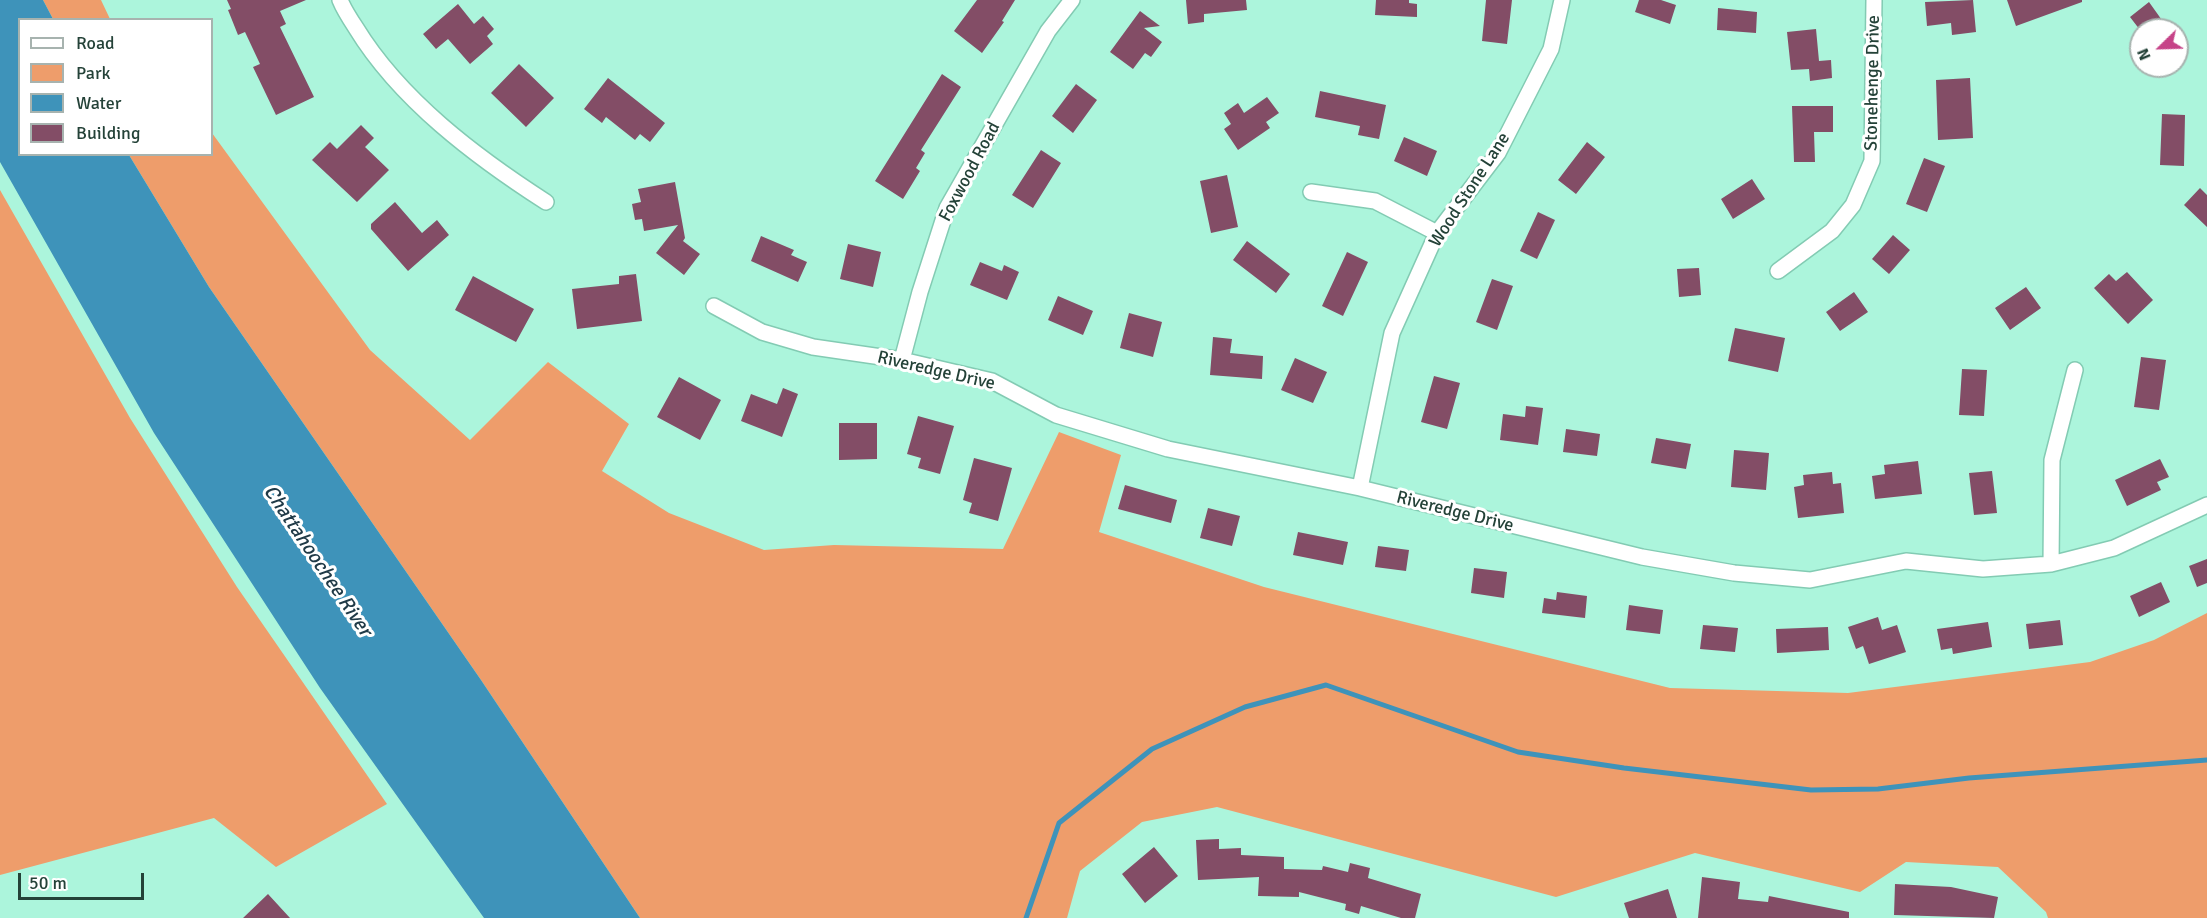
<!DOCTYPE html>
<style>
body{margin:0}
#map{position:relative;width:2207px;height:918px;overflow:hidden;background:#acf5dc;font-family:Signika,sans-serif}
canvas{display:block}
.legend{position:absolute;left:18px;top:18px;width:195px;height:138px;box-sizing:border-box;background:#fff;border:2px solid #a7b3af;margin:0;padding:8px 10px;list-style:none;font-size:18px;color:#244238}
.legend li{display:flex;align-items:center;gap:12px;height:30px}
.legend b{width:30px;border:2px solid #a7b3af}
.north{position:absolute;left:2129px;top:18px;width:60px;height:60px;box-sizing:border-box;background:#fff;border:2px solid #a7b3af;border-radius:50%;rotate:247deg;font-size:16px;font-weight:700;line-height:24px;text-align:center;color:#244238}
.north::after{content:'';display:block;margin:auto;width:21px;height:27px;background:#c64388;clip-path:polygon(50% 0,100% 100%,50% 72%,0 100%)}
.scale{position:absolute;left:18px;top:873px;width:126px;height:27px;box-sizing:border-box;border:3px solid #244238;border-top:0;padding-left:8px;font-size:18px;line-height:21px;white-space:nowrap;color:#244238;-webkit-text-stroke:4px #fff;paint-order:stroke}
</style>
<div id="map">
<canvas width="2207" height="918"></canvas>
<ul class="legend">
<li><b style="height:8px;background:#fff"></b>Road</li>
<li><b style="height:16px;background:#ee9d6b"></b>Park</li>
<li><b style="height:16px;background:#3e93ba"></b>Water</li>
<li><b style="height:16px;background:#834d66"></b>Building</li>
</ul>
<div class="north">N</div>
<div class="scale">50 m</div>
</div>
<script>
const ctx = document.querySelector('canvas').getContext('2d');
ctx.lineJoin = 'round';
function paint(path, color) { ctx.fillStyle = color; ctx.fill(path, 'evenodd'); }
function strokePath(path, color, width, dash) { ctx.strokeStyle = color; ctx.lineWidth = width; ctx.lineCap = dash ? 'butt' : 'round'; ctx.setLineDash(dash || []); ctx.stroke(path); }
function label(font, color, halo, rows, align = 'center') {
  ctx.font = font + ' Signika,sans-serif'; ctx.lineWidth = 6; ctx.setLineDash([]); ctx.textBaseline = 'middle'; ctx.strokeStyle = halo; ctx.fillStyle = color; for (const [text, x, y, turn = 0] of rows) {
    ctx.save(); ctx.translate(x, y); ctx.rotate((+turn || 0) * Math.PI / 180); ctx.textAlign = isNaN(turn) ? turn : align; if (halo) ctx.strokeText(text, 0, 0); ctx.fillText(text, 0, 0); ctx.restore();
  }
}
paint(new Path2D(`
 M43 0H101L110 19H53Z
 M212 133 370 350 470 440 548 362 629 424 602 471 669 513 764 550 834 545 1003 549 1059 432 1121 455 1099 532 1264 587 1670 688 1848 693 2090 662 2154 640 2207 613V918H2048L2046 912 1998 867 1906 862 1860 892 1695 853 1556 897 1217 807 1142 822 1080 871 1067 918H640L481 680 209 287 129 155 212 154Z
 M0 190 130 418 237 587 387 804 276 867 214 818 0 875Z`), '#ee9d6b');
paint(new Path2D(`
 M0 0H43L53 19 20 20V154L129 155 209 287 481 680 640 918H484L320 688 154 433 0 162Z`), '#3e93ba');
strokePath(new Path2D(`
 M1026 918 1059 823 1152 749 1245 707 1326 685 1518 752 1624 768 1811 790 1878 789 1969 778 2207 760`), '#3e93ba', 5);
paint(new Path2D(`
 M227 0H306L280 11 286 24 280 27 314 97 276 115 253 67 260 64 245 32 238 35 228 10 231 9Z
 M977 0H1015L1002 21 1004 22 982 53 954 31Z
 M1186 0H1246L1247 10 1204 14V22L1188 24Z
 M1376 0H1409V3L1417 4V17L1375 15Z
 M1486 0H1512L1507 44 1482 41Z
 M1639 0H1661L1676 5 1670 24 1635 12Z
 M1973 0 1976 32 1952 35 1951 23 1927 26 1925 2Z
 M2007 0H2082V2L2016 26Z
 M2149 2 2169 30H2140L2130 17Z
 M458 4 474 24 483 16 494 29 487 36 493 44 470 64 448 39 436 49 423 34Z
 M1718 8 1757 12 1756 33 1717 30Z
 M1140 11 1160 26 1144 28 1162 42 1151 57 1145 53 1133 69 1110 52Z
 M1816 29 1819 61 1831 60 1832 78 1810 81 1809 69 1791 70 1787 32Z
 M519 64 554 98 526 127 491 93Z
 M942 74 961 87 921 150 925 153 916 168 920 171 903 199 875 181Z
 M608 78 665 123 650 142 640 134 635 140 606 117 602 123 584 109Z
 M1970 78 1973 138 1938 140 1936 80Z
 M1076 84 1097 100 1073 133 1052 116Z
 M1320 91 1386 105 1379 139 1358 135 1360 126 1315 117Z
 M1267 97 1279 113 1266 122 1270 128 1238 150 1224 129 1231 124 1224 113 1238 103 1244 113Z
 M1792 106H1833V132H1814L1815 162H1794Z
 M2162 114 2185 115 2184 166 2160 165Z
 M361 125 374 138 365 147 389 170 357 202 312 160 330 142 337 149Z
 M1404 137 1437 151 1427 176 1394 161Z
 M1587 142 1605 157 1576 194 1558 180Z
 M1041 150 1061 163 1033 208 1012 195Z
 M1924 158 1945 166 1927 212 1906 204Z
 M1227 175 1238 227 1211 233 1200 181Z
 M1752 179 1765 199 1733 219 1721 199Z
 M675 182 685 238 683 241 700 254 684 275 656 253 678 225 644 231 642 219 635 220 632 204 641 202 638 189Z
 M2200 188 2207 195V227L2184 205Z
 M395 202 422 233 437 220 449 235 408 271 371 229V224Z
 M1538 212 1555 220 1537 259 1520 251Z
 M1893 235 1910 250 1889 274 1872 259Z
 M761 236 794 250 791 255 807 262 798 282 751 261Z
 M1247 241 1290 274 1276 293 1233 260Z
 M848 244 881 252 873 287 840 279Z
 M1347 252 1368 262 1343 316 1322 306Z
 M980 262 1002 271 1004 265 1019 272 1007 300 970 285Z
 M1699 268 1701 295 1679 297 1677 269Z
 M2127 272 2153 300 2128 324 2094 288 2109 274 2116 281Z
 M636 274 642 321 577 329 572 289 619 284V276Z
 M473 276 534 309 516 342 455 310Z
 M1492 279 1513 286 1497 330 1476 322Z
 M2026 287 2041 308 2010 330 1995 308Z
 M1854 292 1868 312 1840 331 1826 312Z
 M1058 296 1093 311 1083 335 1048 320Z
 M1129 313 1162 322 1153 357 1120 348Z
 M1735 328 1785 338 1778 372 1728 361Z
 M1213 337 1232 339 1230 353 1263 356 1262 379 1210 375Z
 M2141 357 2166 360 2159 410 2134 407Z
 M1295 358 1327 372 1313 403 1281 390Z
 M1962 369 1987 370 1984 416 1959 415Z
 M1434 376 1460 383 1447 429 1421 422Z
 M679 377 721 400 700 440 657 417Z
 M783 388 798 394 782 437 741 421 751 394 777 404Z
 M1526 406 1543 408 1538 445 1500 440 1503 414 1525 417Z
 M918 416 954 426 940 474 918 468 921 458 907 454Z
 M839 423H877V459L839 460Z
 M1566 429 1600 434 1597 456 1563 452Z
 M1656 438 1691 444 1686 469 1651 463Z
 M1734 450 1769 453 1766 490 1731 487Z
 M974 458 1012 468 998 521 969 513 972 503 963 500Z
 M2160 459 2169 477 2157 482 2161 490 2127 506 2115 480Z
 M1918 461 1922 494 1875 499 1872 476 1885 474 1884 465Z
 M1992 471 1997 513 1974 515 1969 473Z
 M1832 472 1833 484 1841 483 1844 513 1798 518 1794 487 1804 485 1803 475Z
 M1125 485 1177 500 1171 523 1118 509Z
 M1208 508 1240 516 1232 546 1200 538Z
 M1298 532 1348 542 1343 565 1293 555Z
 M1378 546 1409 550 1406 571 1375 567Z
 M2207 559V583L2197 587 2189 566Z
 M1474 568 1507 572 1504 598 1471 593Z
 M2161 582 2170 602 2139 617 2130 596Z
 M1557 592 1587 596 1585 618 1542 613 1544 598 1556 600Z
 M1629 605 1663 610 1660 634 1626 630Z
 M1878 617 1882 630 1897 625 1906 652 1869 664 1863 646 1856 649 1848 627Z
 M2060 620 2063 645 2029 649 2026 624Z
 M1988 622 1992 647 1953 654 1952 648 1941 650 1937 629Z
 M1703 625 1738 628 1735 652 1700 649Z
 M1828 627 1829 650 1777 653 1776 629Z
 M1219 839V849L1241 848V855L1284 857V869L1322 870 1323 866 1348 872 1350 863 1370 868 1368 878 1421 894 1415 918H1401L1361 906 1359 914 1345 910 1346 904 1299 892V897L1258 896 1259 877 1198 880 1196 840Z
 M1154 847 1178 876 1145 903 1122 874Z
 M1702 877 1740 882 1738 899 1768 902 1769 896 1849 912V918H1698Z
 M1895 884 1951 887 1998 897 1994 918 1894 915Z
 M1668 889 1677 918H1629L1624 903Z
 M268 894 290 918H243Z`), '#834d66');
const minor = new Path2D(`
 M340 0C344 10 350 19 356 28 400 100 476 157 546 202
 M1311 192 1375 201 1437 233
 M1778 271 1832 231 1853 205 1872 161 1874 0
 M714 306 762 332 813 347 902 360 992 381 1056 415 1168 449 1360 488 1642 557 1734 573 1810 580 1906 561 1983 569 2051 564 2114 548 2207 505
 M902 360 920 292 947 208 1048 31 1072 0
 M1360 488 1392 333 1437 233 1498 153 1551 49 1562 0
 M2051 564 2052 460 2075 370`);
strokePath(minor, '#83cbb3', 18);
strokePath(minor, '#fff', 15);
label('18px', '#244238', '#fff', [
 ["Stonehenge Drive",1873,83,-89],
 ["Foxwood Road",970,172,-62],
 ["Wood Stone Lane",1470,190,-57],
 ["Riveredge Drive",936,371,13],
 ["Riveredge Drive",1455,512,14]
]);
label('italic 20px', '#203a47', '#fff', [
 ["Chattahoochee River",317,561,56]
]);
</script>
